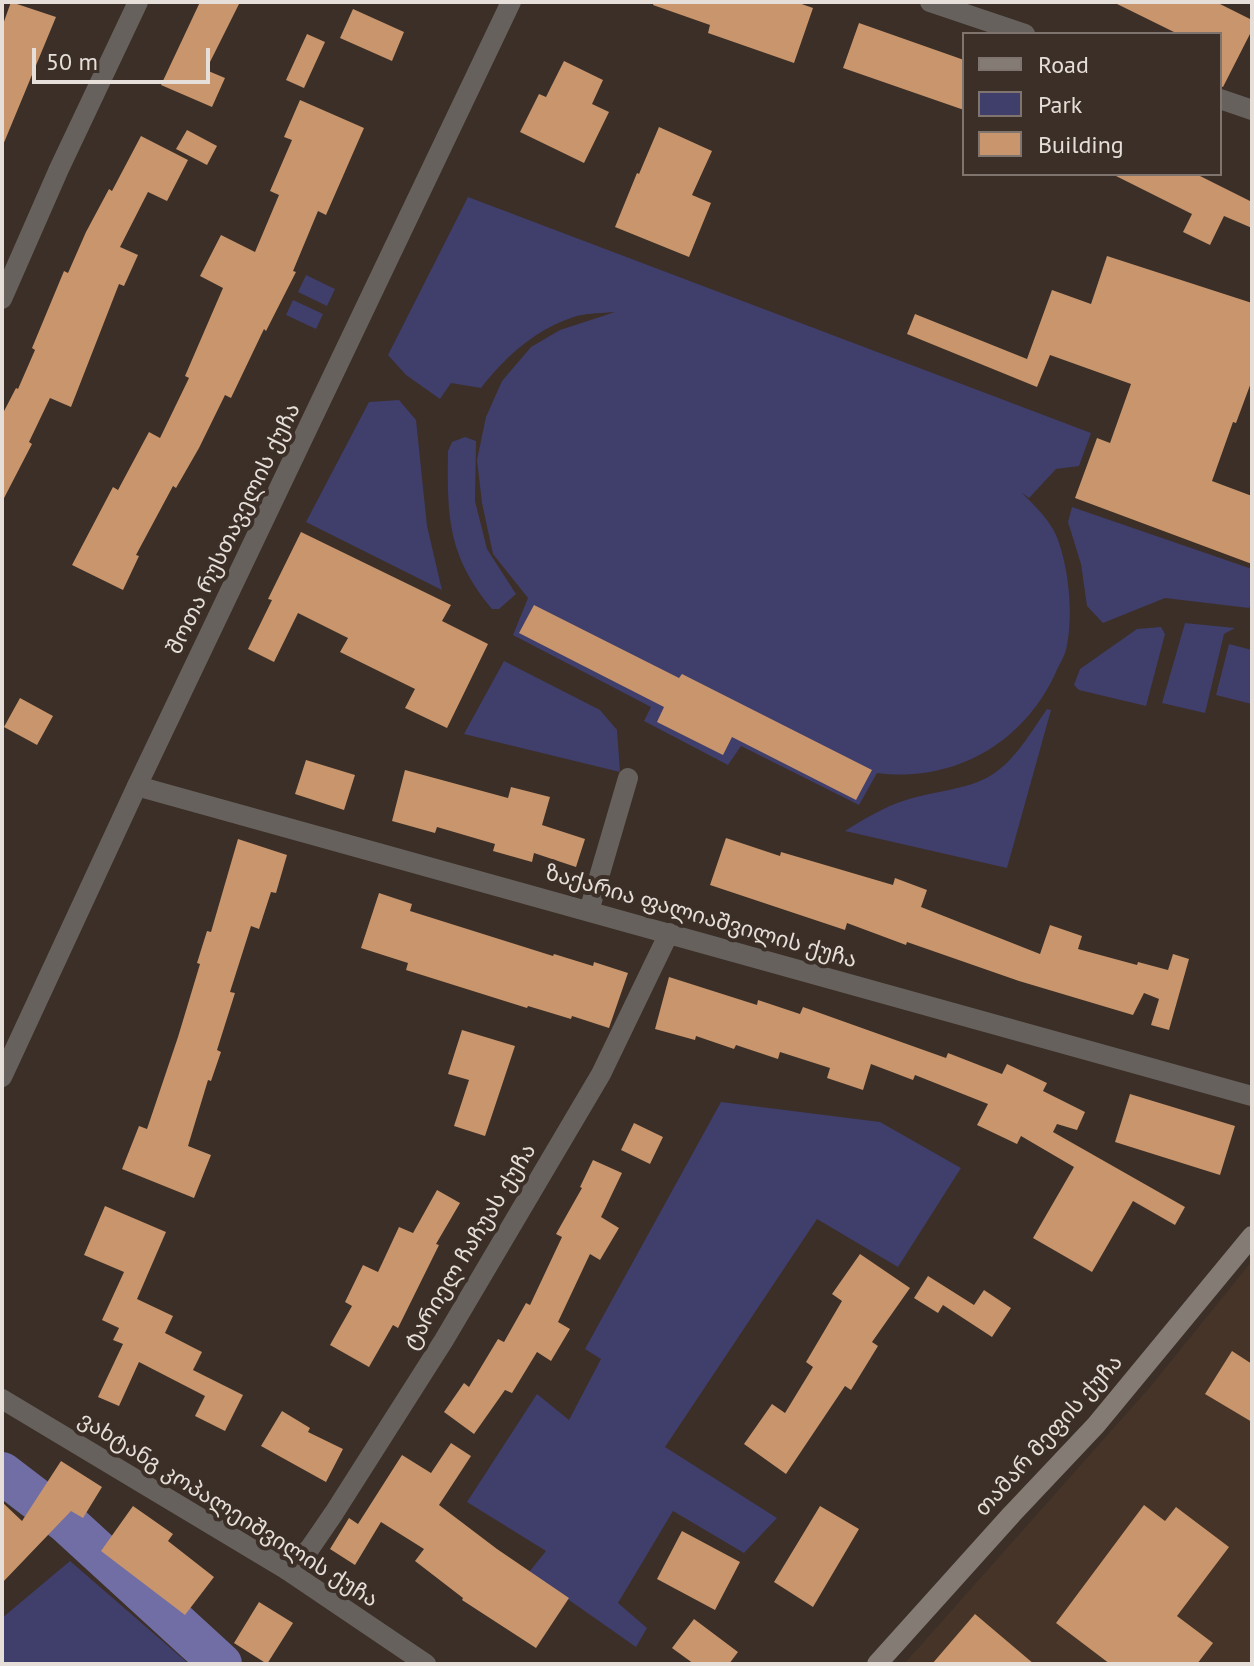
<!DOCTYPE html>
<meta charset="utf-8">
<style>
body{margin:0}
#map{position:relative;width:1254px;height:1666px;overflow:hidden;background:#3b2f27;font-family:"PT Sans",sans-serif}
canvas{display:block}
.frame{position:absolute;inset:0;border:4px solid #e6dfd9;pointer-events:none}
.legend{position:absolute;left:962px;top:32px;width:260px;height:144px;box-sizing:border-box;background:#3b2f27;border:2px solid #7f756e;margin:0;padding:10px 14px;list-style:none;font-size:24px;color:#e6dfd9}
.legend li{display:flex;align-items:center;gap:16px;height:40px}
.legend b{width:40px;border:2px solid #7f756e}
.scale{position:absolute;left:32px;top:48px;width:178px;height:36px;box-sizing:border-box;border:4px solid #e6dfd9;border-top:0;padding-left:10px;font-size:24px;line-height:28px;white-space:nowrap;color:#e6dfd9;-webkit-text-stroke:6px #3b2f27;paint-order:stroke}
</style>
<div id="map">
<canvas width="1254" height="1666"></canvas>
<div class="frame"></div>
<ul class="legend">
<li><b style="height:10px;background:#847b74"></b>Road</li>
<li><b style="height:22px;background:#403e6b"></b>Park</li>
<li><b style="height:22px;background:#c8956c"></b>Building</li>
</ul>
<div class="scale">50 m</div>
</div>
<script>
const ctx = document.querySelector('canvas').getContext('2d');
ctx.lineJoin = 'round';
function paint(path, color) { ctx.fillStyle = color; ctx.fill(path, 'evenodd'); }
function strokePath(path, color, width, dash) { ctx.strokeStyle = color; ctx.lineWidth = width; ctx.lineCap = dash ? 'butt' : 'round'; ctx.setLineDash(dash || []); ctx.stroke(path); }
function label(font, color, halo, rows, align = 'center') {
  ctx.font = font + ' "PT Sans","Noto Sans Georgian",sans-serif'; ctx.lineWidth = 8; ctx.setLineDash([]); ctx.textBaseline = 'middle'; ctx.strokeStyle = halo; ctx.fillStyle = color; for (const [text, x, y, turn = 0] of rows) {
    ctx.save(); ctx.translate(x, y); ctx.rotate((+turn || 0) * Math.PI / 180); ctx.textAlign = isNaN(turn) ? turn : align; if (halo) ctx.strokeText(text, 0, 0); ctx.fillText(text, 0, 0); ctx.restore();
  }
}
paint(new Path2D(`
 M1252 1261V1664H904L1150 1387Z`), '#453427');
paint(new Path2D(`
 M468 197 1091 433 1079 466 1056 469 1029 498 1021 492C1033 504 1049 519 1056 535 1069 566 1074 617 1066 650 1064 657 1059 665 1056 672 1024 743 954 783 877 773L859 805 741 746 728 765 644 721 651 707 513 635 528 598 493 554 482 503 477 460 486 417 502 381 531 347 560 330 615 312C603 313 589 313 577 316 537 328 506 356 481 388L451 383 440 399 406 375 388 355Z
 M306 275 335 289 327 306 298 292Z
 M293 300 323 314 316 329 286 315Z
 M399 400 416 420 427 526 442 590 306 522 369 402Z
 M465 437 476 441 475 501 487 549 516 594 499 609H492C448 556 447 517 448 451L452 442Z
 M1072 507 1252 569V600L1249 608 1165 598 1103 623 1087 606 1081 564 1068 522Z
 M1185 623 1235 628 1224 634 1205 713 1162 703Z
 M1161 627 1165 634 1146 706 1079 690 1074 685 1080 669 1137 629Z
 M1229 644 1252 650V704L1216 695Z
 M504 661 600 710 617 730 620 772 464 734Z
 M1047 709 1051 710 1007 868 845 831C864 819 884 807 906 800 933 791 966 790 990 776 1015 761 1031 732 1047 709Z
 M721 1102 880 1122 961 1168 898 1267 817 1219 665 1447 777 1518 744 1553 673 1511 618 1603 647 1628 636 1647 529 1572 546 1551 467 1502 537 1394 569 1420 601 1359 585 1349Z
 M70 1561 189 1664H2V1618Z`), '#403e6b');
strokePath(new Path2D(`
 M2 1473 66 1522 221 1664`), '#706ea4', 42);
paint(new Path2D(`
 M11 2 56 17 3 145 2 27Z
 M200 2H240L206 70 225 78 212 107 161 85Z
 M654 2H796L813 8 794 63 708 33 710 25 653 5Z
 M1113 2H1216L1252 20V30L1223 87 1220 86V34H1178Z
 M353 9 404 32 392 61 340 38Z
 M859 23 964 60V110L843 68Z
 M307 34 325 42 304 88 286 80Z
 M564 61 603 80 592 104 609 112 584 163 520 132 539 94 546 97Z
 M300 100 364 128 326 215 318 211 293 271 296 272 266 331 264 329 231 398 225 395 199 448 176 488 173 486 136 555 139 556 123 590 72 565 113 487 118 490 149 432 160 438 189 378 185 376 223 288 200 276 221 235 255 252 279 195 270 191 292 140 284 137Z
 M659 127 712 151 692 195 711 203 689 257 615 227 637 173 639 174Z
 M187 130 217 146 207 165 176 149Z
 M141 136 188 160 167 201 148 192 120 247 138 255 124 286 119 284 71 407 50 398 29 442 32 444 2 502V415L16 388 18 389 35 350 32 348 64 271 68 273 86 232 109 189 112 191Z
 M1112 174H1196L1252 202V228L1224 216 1210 245 1183 232 1192 214Z
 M1107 256 1252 303V380L1236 423 1233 422 1212 481 1252 496V564L1075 498 1097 438 1110 443 1131 384 1050 355 1037 387 907 334 915 314 1027 359 1052 290 1091 304Z
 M301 532 451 605 442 621 488 644 447 728 405 708 415 689 340 652 348 638 298 613 274 662 248 649 272 600 268 599Z
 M534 605 679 678 682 674 872 770 856 800 732 737 723 755 657 722 664 707 519 633Z
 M20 698 53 716 37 745 4 727Z
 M306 760 355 775 344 810 295 794Z
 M405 770 508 798 511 787 550 797 542 825 585 839 576 867 534 853 532 862 493 851 495 844 437 827 435 833 392 821Z
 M726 838 780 856 781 852 893 885 895 878 927 890 921 907 1040 954 1050 925 1082 936 1078 949 1137 965 1138 962 1168 970 1173 954 1189 959 1169 1030 1151 1025 1159 999 1144 993 1133 1015 1019 981 907 942 906 945 847 923 845 930 710 885Z
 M238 839 287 855 276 893 271 892 259 929 251 926 230 992 235 993 217 1050 221 1052 211 1081 208 1080 188 1146 211 1155 194 1198 122 1169 139 1126 147 1129 178 1037 200 964 197 963 207 931 211 932Z
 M379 893 412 904 410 911 553 956 554 954 593 966 594 962 628 973 609 1028 572 1016 571 1019 528 1006 527 1008 406 970 408 963 361 948Z
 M669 977 757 1005 758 1000 800 1014 803 1007 946 1058 948 1053 1002 1074 1007 1064 1047 1083 1043 1091 1085 1112 1077 1130 1057 1124 1053 1132 1185 1207 1175 1225 1133 1201 1092 1272 1033 1238 1074 1167 1021 1136 1017 1144 977 1125 988 1104 915 1075 913 1080 871 1064 863 1090 827 1078 830 1068 780 1052 778 1059 736 1045 734 1049 696 1036 695 1040 655 1029Z
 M462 1030 515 1046 485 1136 454 1126 469 1080 448 1074Z
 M1130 1094 1235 1126 1220 1175 1115 1142Z
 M634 1123 663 1137 650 1164 621 1150Z
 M593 1160 622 1173 601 1217 619 1228 600 1260 590 1254 558 1322 570 1329 551 1361 537 1352 512 1393 505 1390 474 1434 444 1412 464 1383 469 1387 498 1339 504 1342 526 1303 530 1305 562 1237 556 1234 582 1188 580 1187Z
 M437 1190 460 1203 436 1244 439 1245 398 1328 393 1325 369 1367 330 1345 352 1306 345 1302 363 1265 378 1272 399 1227 413 1233Z
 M105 1206 166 1232 137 1299 173 1316 165 1333 202 1352 193 1370 243 1395 225 1431 195 1416 205 1396 139 1362 119 1406 98 1397 123 1344 113 1340 119 1328 102 1320 124 1272 84 1255Z
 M860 1254 910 1288 872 1342 878 1346 851 1390 845 1386 786 1474 744 1444 772 1404 785 1413 813 1367 806 1362 842 1301 832 1294Z
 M928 1276 974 1305 984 1290 1011 1308 992 1337 943 1305 938 1313 914 1298Z
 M1232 1351 1252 1364V1422L1205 1394Z
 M282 1411 310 1428 308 1432 343 1449 326 1482 261 1446Z
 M451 1443 471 1456 439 1505 497 1549 569 1598 536 1648 462 1600 463 1598 415 1561 424 1549 381 1522 355 1565 330 1549 349 1518 358 1524 402 1455 431 1473Z
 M61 1461 102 1487 83 1518 71 1511 2 1583V1502L22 1521Z
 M1144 1505 1165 1521 1176 1507 1229 1547 1177 1616 1213 1643 1197 1664H1110L1056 1623Z
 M133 1506 173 1534 168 1541 214 1577 185 1615 101 1551Z
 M820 1506 859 1529 813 1607 774 1582Z
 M682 1531 740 1562 715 1610 657 1579Z
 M259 1602 293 1623 267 1664 234 1643Z
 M975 1614 1034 1664H932Z
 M694 1619 738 1652 729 1664H694L672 1648Z`), '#c8956c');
strokePath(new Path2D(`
 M930 2 1025 34
 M1220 99 1252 110
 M2 299 59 169 138 2
 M137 786 1252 1096
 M589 911 628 778
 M287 1570 310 1548 334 1513 444 1340 601 1074 669 933`), '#67615d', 20);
strokePath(new Path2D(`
 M2 1077 137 786 511 2
 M2 1399 287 1570 426 1664`), '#67615d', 20);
strokePath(new Path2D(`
 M877 1664 1012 1514 1096 1425 1252 1236`), '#847b74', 20);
label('22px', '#e6dfd9', '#3b2f27', [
 ["შოთა რუსთაველის ქუჩა",234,529,-64],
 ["ზაქარია ფალიაშვილის ქუჩა",701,917,16],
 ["ტარიელ ჩაჩუას ქუჩა",470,1247,-59],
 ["თამარ მეფის ქუჩა",1049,1436,-48],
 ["ვახტანგ კოპალეიშვილის ქუჩა",228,1510,32]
]);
</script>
